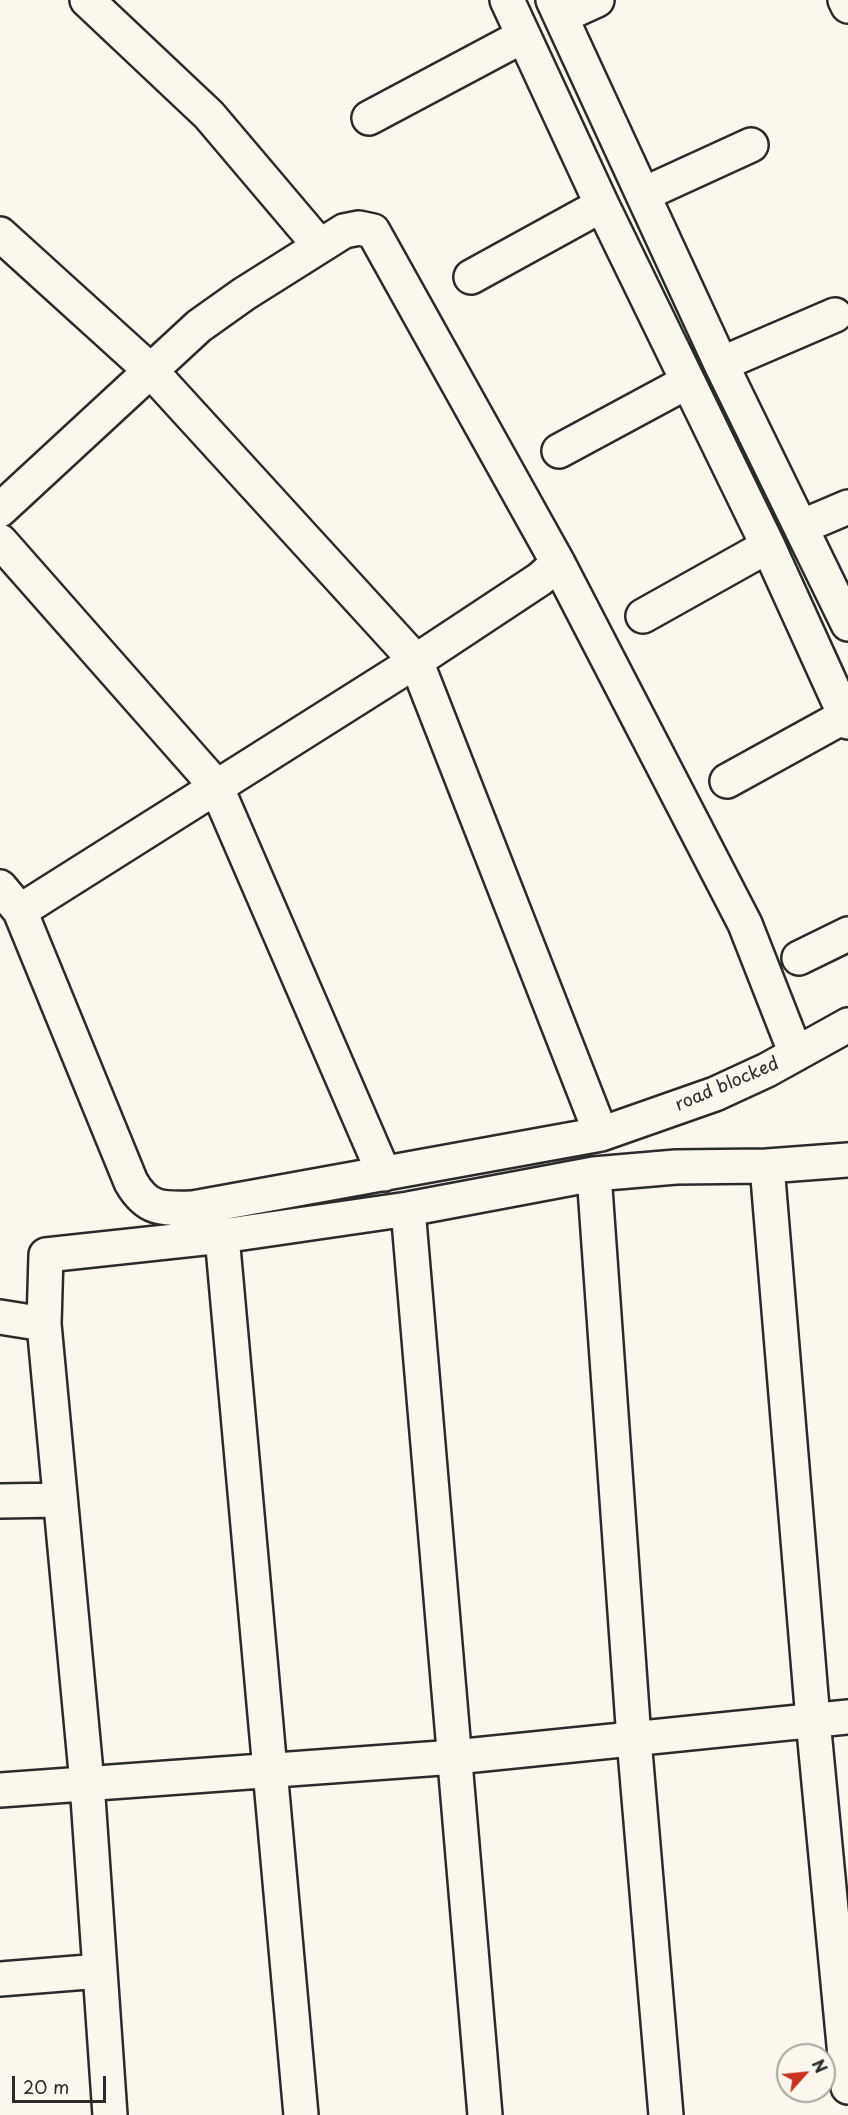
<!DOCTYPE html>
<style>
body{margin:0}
#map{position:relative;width:848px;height:2115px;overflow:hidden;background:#fbf7ec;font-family:"Playpen Sans",sans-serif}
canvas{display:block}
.north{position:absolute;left:776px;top:2043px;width:60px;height:60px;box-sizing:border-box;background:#fbf7ec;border:2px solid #a8a59f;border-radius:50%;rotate:63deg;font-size:16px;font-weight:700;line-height:24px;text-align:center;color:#2b2b2b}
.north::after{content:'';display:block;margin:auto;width:21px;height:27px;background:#c8321e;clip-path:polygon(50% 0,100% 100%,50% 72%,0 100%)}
.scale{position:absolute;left:12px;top:2076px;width:94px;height:27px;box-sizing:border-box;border:3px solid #2b2b2b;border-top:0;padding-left:8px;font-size:18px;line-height:21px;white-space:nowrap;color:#2b2b2b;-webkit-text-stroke:4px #fbf7ec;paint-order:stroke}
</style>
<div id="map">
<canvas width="848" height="2115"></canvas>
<div class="north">N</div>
<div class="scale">20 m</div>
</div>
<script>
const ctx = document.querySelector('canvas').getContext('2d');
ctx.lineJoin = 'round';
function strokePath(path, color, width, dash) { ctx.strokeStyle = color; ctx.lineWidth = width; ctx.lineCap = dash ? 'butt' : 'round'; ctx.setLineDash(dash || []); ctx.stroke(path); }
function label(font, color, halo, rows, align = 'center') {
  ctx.font = font + ' "Playpen Sans",sans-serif'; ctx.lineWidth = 4.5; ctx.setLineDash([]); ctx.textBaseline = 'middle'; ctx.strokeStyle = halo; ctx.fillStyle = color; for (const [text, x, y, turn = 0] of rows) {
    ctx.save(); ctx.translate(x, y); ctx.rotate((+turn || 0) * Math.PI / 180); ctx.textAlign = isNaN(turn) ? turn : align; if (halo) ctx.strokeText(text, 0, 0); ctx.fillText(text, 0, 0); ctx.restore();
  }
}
const minor = new Path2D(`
 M87 0 209 115 320 246
 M507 0 602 205 768 546 848 722
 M553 0 721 364 848 624
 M845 0 848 6
 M562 16 597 0
 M369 118 523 36
 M644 194 751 145
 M0 234 151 371 416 661 601 1134
 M471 277 602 205
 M721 364 835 315
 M559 451 687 382
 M0 510 199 326 244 294 344 231 359 228 373 231 558 563 745 924 796 1054
 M801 527 848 507
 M0 541 216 786 384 1174
 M643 616 768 546
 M727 781 845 716
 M0 887 20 911 131 1182C147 1210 162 1209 193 1208L601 1134 715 1094 767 1070 848 1025
 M20 911 416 661 540 579 558 563
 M799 958 848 934
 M767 1166 813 1720 848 2087
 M594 1174 634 1739 666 2115
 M408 1209 485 2115
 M222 1236 301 2115
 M0 1317 44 1324
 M0 1501 60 1500
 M0 1790 455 1757 848 1717
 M0 1979 100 1971
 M110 2115 87 1783 44 1324 46 1255 222 1236 408 1209 594 1174 676 1167 767 1166 848 1160`);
strokePath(minor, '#2b2b2b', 38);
strokePath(minor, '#fbf7ec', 33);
label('18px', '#2b2b2b', '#fbf7ec', [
 ["road blocked",727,1085,-23]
]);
</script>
